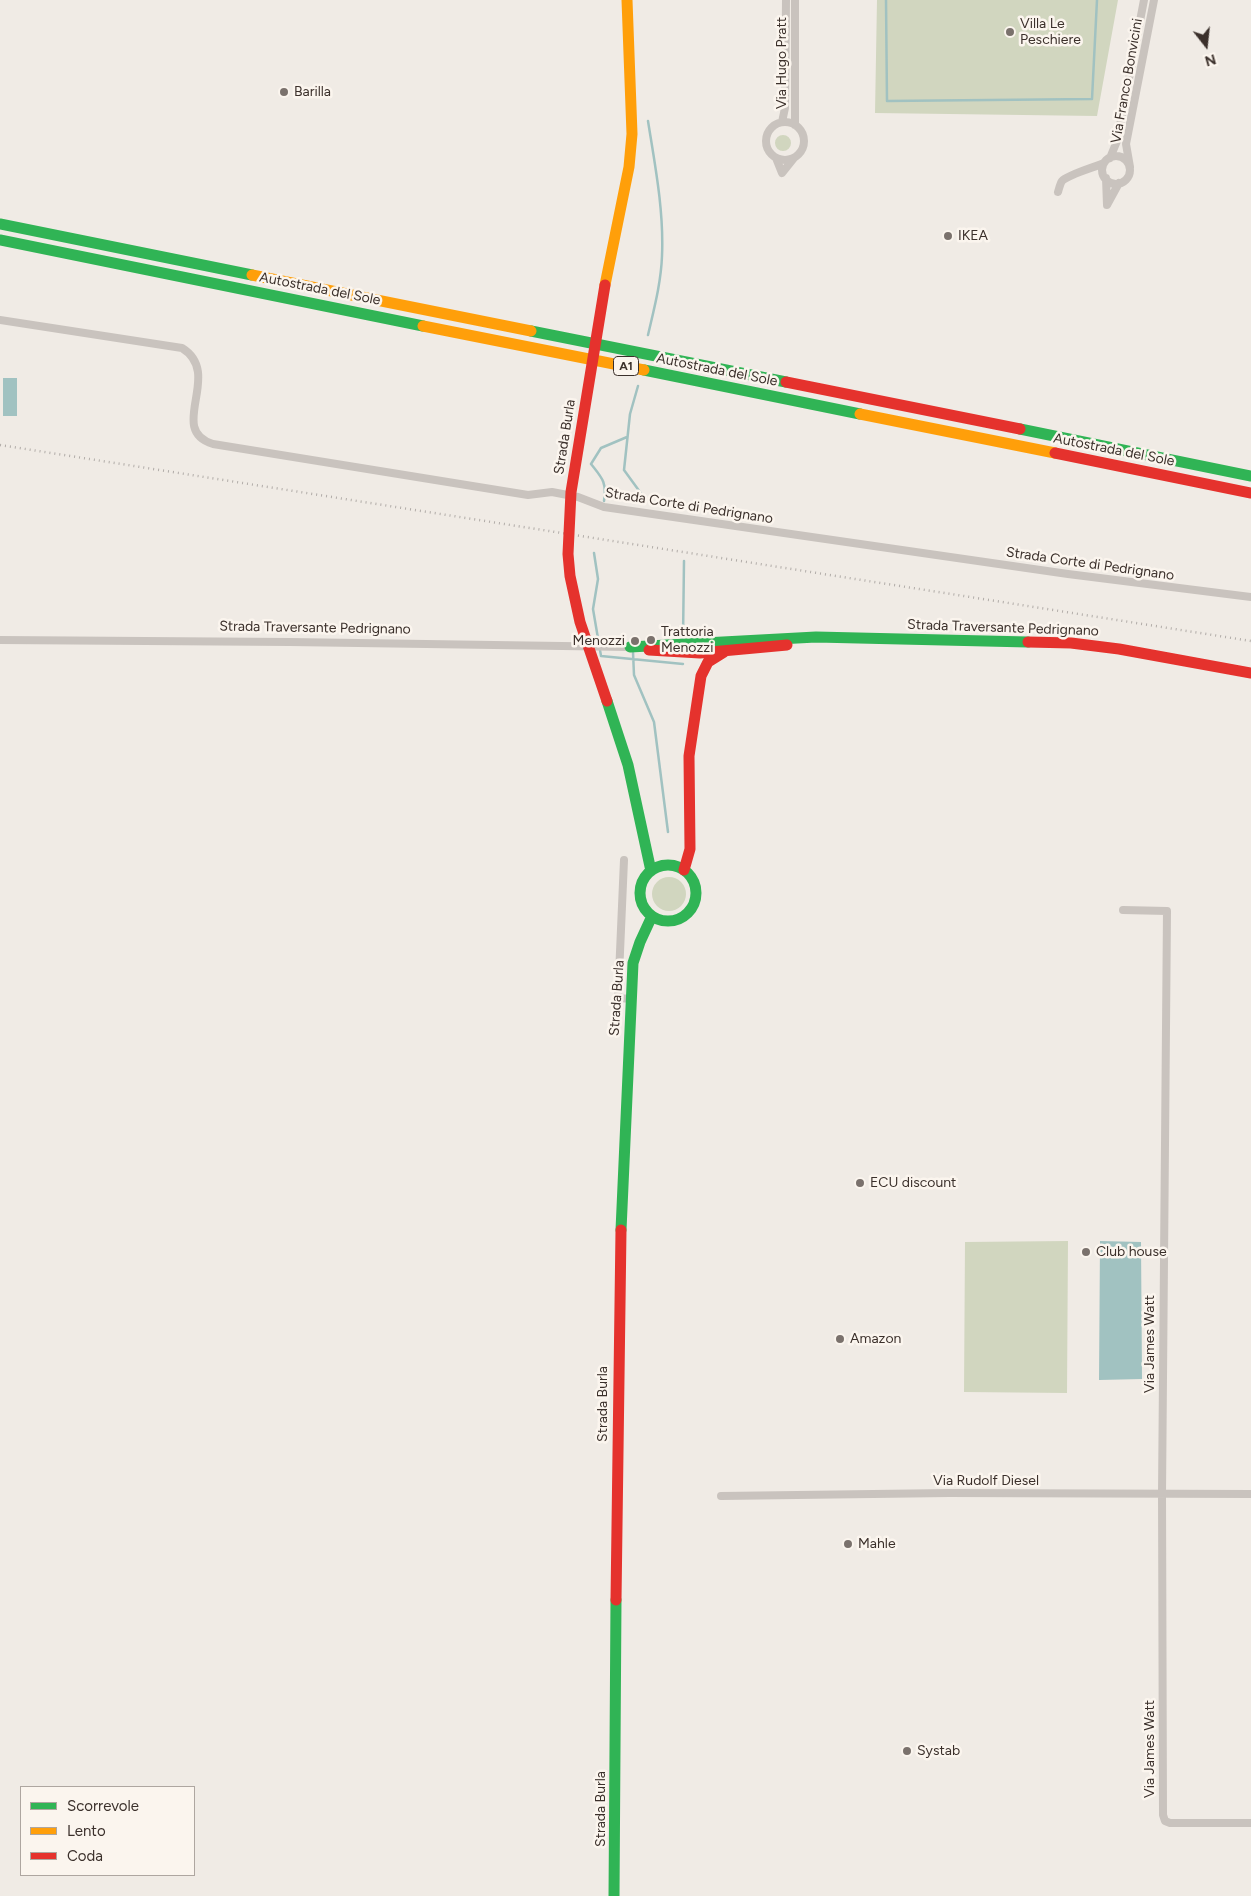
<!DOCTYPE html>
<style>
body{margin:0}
#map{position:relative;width:1251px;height:1896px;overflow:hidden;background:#f0ebe5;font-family:Figtree,sans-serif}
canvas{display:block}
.legend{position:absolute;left:20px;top:1786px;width:175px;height:90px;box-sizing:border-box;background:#fbf5ee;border:1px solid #aea6a0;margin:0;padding:6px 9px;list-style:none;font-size:15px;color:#3b302b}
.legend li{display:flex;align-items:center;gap:10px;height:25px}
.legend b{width:25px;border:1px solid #aea6a0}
.north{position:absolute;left:1181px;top:20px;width:50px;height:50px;-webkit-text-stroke:4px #fbf5ee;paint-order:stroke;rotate:164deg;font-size:14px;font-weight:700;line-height:20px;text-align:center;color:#3b302b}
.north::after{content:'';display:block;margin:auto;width:18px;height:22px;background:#3b302b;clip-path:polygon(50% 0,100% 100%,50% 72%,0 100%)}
</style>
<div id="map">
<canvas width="1251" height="1896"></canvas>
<ul class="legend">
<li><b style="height:6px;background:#30b455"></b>Scorrevole</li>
<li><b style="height:6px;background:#ff9f0a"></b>Lento</li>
<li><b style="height:6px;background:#e5322d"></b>Coda</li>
</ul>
<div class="north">N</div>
</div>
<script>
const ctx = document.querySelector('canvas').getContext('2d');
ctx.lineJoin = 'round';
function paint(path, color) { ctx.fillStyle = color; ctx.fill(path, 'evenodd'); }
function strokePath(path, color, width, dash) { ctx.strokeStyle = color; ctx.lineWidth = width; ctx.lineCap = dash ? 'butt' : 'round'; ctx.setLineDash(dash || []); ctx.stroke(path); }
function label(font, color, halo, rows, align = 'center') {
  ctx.font = font + ' Figtree,sans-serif'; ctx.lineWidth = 5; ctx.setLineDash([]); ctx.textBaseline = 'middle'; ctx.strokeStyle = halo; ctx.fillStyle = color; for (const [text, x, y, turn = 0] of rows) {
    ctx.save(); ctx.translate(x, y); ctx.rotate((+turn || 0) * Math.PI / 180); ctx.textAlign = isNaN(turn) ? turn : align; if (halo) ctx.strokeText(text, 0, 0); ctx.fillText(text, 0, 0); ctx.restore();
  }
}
paint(new Path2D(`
 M877 0H1118L1097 116 875 113Z
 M775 143a8 8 0 1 1 16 0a8 8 0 1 1-16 0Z
 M652 894a17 17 0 1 1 34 0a17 17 0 1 1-34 0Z
 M1068 1241 1067 1393 964 1392 965 1242Z`), '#d1d6bf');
paint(new Path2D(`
 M3 378H17V416H3Z
 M1100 1241 1141 1242 1142 1379 1099 1380Z`), '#a1c2c1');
strokePath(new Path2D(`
 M886 0 887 101 1092 99 1097 0
 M648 335C654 309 661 283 662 256 664 211 655 165 648 121
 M638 386 630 414 624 470 640 492 642 503
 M604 501C607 482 602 478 591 464L601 448 627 437
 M594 553 598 579 593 609 601 656 683 664
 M683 639 684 561
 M633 652 634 675 654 722 668 832`), '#a1c2c1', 2.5);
strokePath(new Path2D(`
 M795 0V125
 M782 122 785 108 786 0
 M766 141a19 19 0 1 1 38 0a19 19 0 1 1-38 0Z
 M1102 170a14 14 0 1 1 28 0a14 14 0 1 1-28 0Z
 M776 158 782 173 794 158
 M1110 158 1117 141 1144 0
 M1130 167 1126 144 1154 0
 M1106 178 1107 205 1119 183
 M1058 192C1059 189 1060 184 1062 181 1067 175 1095 167 1104 163
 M0 320 182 348C224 374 166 430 213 444L528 495 552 492 578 497 604 507 1068 574 1251 597
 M0 640 290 642 630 647
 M624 860 618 998 632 999
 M1123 910 1167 911 1162 1494 1163 1815 1165 1821 1170 1823H1251
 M721 1496 949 1493 1251 1494`), '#c9c3be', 8);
strokePath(new Path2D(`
 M0 224 252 275
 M0 240 423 326
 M531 331 786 382
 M644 370 860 414
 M1020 429 1251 476
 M630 647 816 637 1028 642
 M607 701 628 765 651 871
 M640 893a28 28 0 1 1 56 0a28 28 0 1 1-56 0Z
 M621 1230 633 963 640 942 652 916
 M614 1896 616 1600`), '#30b455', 11);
strokePath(new Path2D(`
 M252 275 531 331
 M605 285 629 167 632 134 627 0
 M423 326 644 370
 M860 414 1055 453`), '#ff9f0a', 11);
strokePath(new Path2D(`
 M786 382 1020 429
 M1055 453 1251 493
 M1028 642 1071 643 1119 649 1251 673
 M649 650 700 653 787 645
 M684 870 690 849 689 756 701 676 708 662 724 652
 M616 1600 621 1230`), '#e5322d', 11);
strokePath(new Path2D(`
 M0 445 1251 641`), '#b1aca8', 2.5, [1, 4]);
strokePath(new Path2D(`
 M605 285 571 492 568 554 570 576 580 622 607 701`), '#e5322d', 11);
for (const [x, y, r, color] of [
 [1010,32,5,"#7a716c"],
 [284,92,5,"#7a716c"],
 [948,236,5,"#7a716c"],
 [651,640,5,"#7a716c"],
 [635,641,5,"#7a716c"],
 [860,1183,5,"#7a716c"],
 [1086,1252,5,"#7a716c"],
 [840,1339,5,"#7a716c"],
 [848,1544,5,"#7a716c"],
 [907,1751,5,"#7a716c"]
]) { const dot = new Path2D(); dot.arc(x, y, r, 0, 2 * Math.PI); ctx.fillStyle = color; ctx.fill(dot); strokePath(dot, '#fbf5ee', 2); }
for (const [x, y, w] of [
 [626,366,25]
]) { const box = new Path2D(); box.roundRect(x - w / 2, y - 9.5, w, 19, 4); ctx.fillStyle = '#fbf5ee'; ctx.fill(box); strokePath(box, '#3b302b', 1); }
label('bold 12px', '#3b302b', null, [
 ["A1",626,366]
]);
label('14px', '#3b302b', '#fbf5ee', [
 ["Villa Le",1020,24],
 ["Peschiere",1020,40],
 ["Barilla",294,92],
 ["IKEA",958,236],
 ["Trattoria",661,632],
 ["Menozzi",661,648],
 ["Menozzi",625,641,"right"],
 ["ECU discount",870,1183],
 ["Club house",1096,1252],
 ["Amazon",850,1339],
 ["Mahle",858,1544],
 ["Systab",917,1751]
], 'left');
label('14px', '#3b302b', '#fbf5ee', [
 ["Via Hugo Pratt",782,63,-90],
 ["Via Franco Bonvicini",1127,81,-80],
 ["Autostrada del Sole",320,289,11],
 ["Autostrada del Sole",717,370,11],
 ["Strada Burla",565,437,-81],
 ["Autostrada del Sole",1114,450,11],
 ["Strada Corte di Pedrignano",689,506,9],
 ["Strada Corte di Pedrignano",1090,564,8],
 ["Strada Traversante Pedrignano",315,628,1],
 ["Strada Traversante Pedrignano",1003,628,2],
 ["Strada Burla",617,998,-86],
 ["Via James Watt",1150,1344,-90],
 ["Strada Burla",603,1404,-90],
 ["Via Rudolf Diesel",986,1481],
 ["Via James Watt",1150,1749,-90],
 ["Strada Burla",601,1809,-90]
]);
</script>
